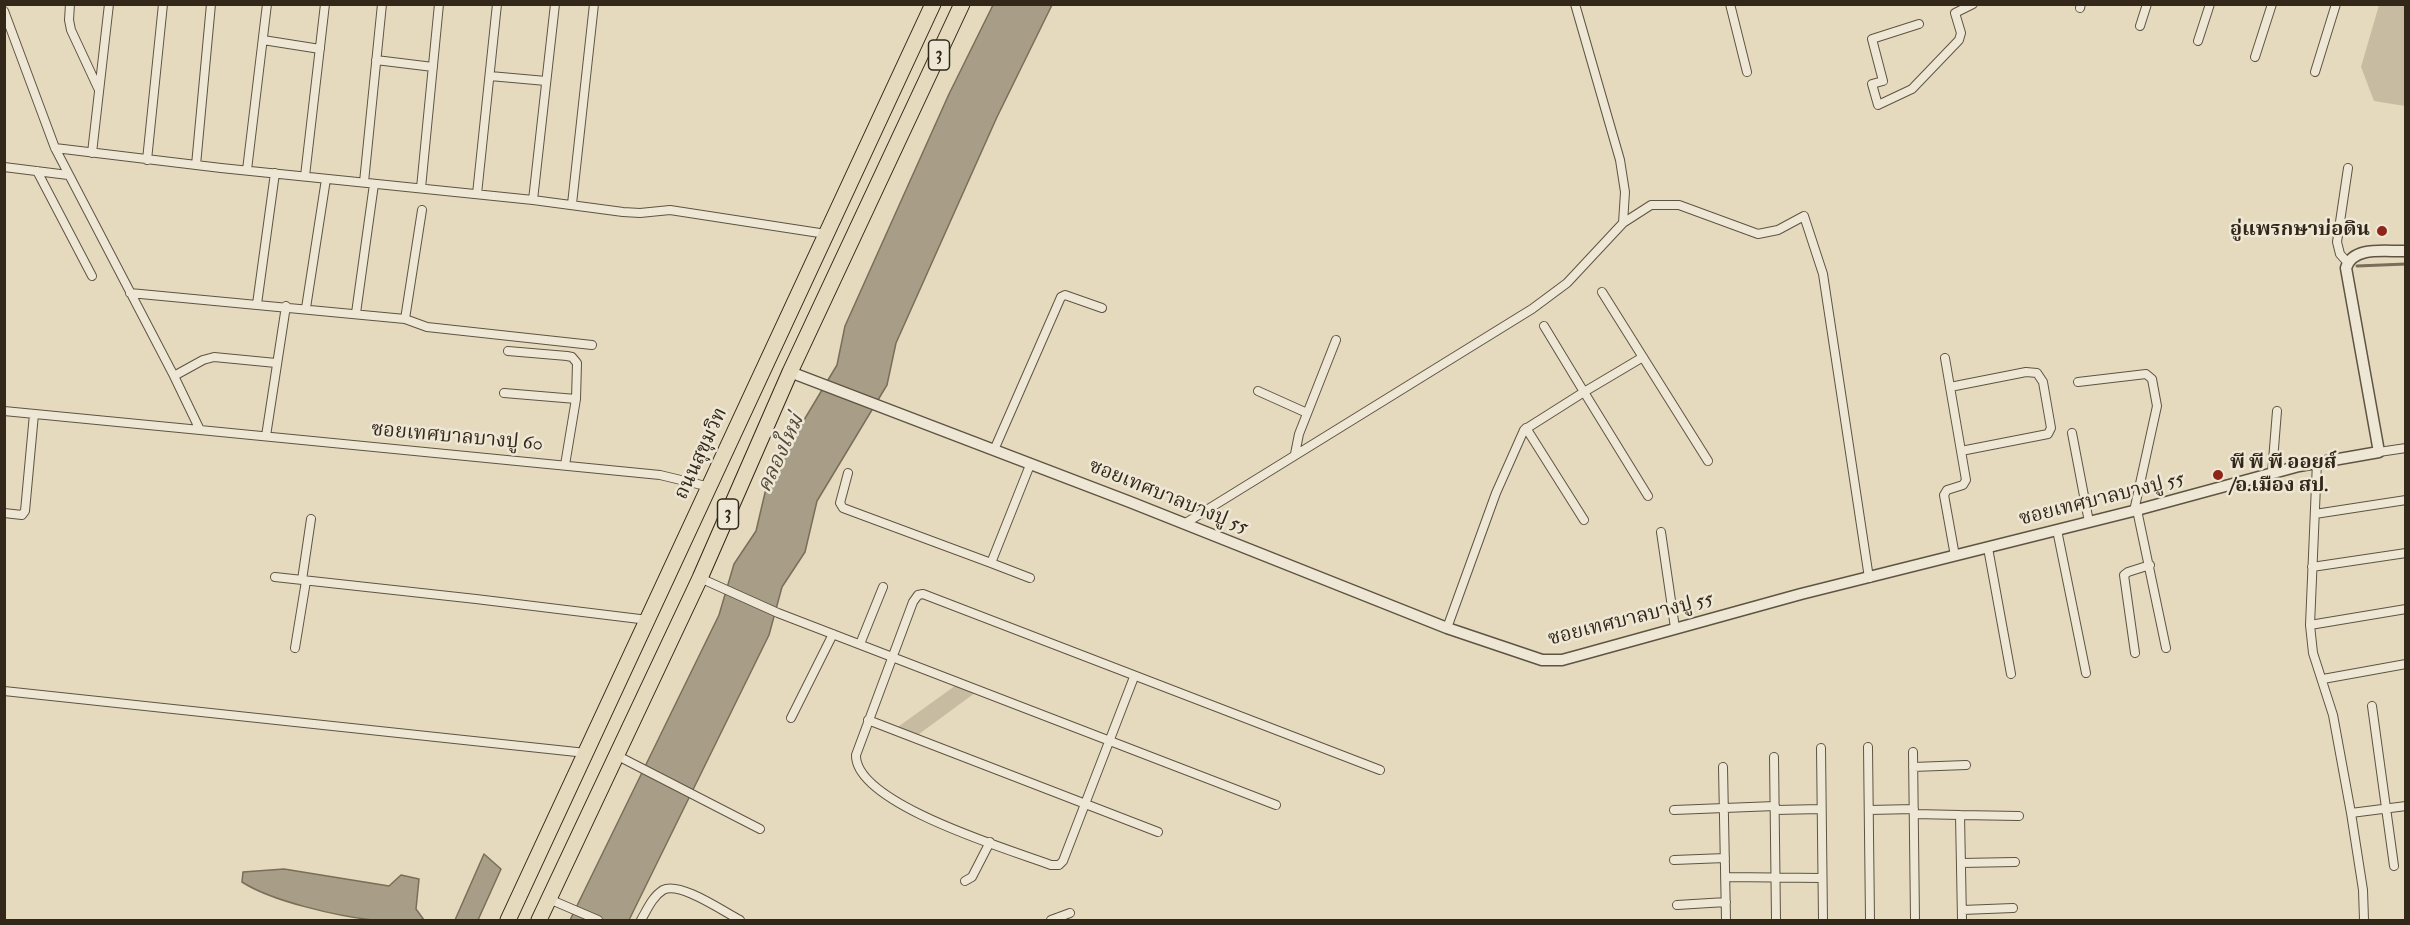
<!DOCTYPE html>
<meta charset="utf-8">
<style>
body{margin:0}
#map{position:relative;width:2410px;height:925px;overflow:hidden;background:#e5dabe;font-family:"IM FELL Double Pica",serif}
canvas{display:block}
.frame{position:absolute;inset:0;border:6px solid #322719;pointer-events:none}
</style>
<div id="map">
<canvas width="2410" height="925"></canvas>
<div class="frame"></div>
</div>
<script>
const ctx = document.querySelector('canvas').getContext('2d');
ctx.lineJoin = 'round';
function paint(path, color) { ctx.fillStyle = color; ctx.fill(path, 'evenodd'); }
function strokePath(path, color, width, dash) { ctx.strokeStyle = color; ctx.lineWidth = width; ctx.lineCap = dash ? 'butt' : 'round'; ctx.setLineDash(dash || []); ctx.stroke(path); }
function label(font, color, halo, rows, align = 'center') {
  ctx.font = font + ' "IM FELL Double Pica","Noto Serif Thai",serif'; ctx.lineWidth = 5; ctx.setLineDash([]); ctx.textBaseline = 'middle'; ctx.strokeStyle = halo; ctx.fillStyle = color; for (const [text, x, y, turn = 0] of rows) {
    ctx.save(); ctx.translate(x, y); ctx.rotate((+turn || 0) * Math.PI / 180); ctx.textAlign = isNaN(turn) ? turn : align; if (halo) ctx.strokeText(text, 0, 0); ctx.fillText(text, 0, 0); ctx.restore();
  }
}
paint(new Path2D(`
 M2379 5H2405V106L2374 101 2361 67Z
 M959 683 979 690 915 737 895 729Z`), '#c7bca2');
const water = new Path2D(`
 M993 5H1052L997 117 896 343 887 385 817 501 805 552 782 587 769 635 629 920H570L719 615 734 564 756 531 768 480 837 365 845 326 949 94Z
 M484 854 501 869 478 920H455Z
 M284 869 389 886 401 875 419 879 416 909 424 920C407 921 389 922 372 920 337 916 271 901 242 882L243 872Z`);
paint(water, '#a89d86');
strokePath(water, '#796e5a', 1.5);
strokePath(new Path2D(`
 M2357 266 2406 264`), '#796e5a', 3);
const minor = new Path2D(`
 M70 4 69 20 71 30 98 88
 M1575 4 1620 160 1625 192 1623 223
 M1730 4 1747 72
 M2080 8 2081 4
 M4 11 55 148 174 376 200 430 660 475 710 487
 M1919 24 1872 39 1883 81 1872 84 1878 105 1912 89 1959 40 1961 33 1955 13 1973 4
 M2140 26 2147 4
 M263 40 320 49
 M2198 41 2210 4
 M2255 57 2272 4
 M376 60 433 67
 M2315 72 2336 4
 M490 76 546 81
 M55 148 221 168 533 200 623 212 640 213 670 210 826 234
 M92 153 109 4
 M147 160 163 4
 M196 165 211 4
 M4 167 68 175
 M247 170 267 4
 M37 171 92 276
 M305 176 325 4
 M364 182 382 4
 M421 188 439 4
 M477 194 497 4
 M533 200 555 4
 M572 204 594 4
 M2348 263 2340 254 2337 242 2348 168
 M1602 292 1708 461
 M130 293 405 319 427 327 592 345
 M257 304 275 173
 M306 308 326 179
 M356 313 374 184
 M405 319 422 210
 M508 351 567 356 572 357 577 363 576 399 565 465
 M1643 357 1584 392 1648 496
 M1945 358 1966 480 1963 485 1947 490 1944 495 1955 556
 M174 376 203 360 214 357 276 363
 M2078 382 2146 374 2152 379 2157 406 2134 511
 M1950 387 2026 372 2037 373 2043 382 2051 428 2048 434 1961 451
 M1258 391 1307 413
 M504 393 576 399
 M4 411 200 430
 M1526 428 1584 520
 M2072 433 2089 522
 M266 436 286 306
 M994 450 1061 297 1065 295 1102 308
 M2379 452 2406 448
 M1295 454 1299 434 1336 340
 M2317 462 2310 625 2313 653 2333 715 2351 813 2363 890 2364 920
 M1030 465 991 563 1030 578
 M848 473 840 503 843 508 991 563
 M2272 473 2277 411
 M2137 510 2166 648
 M4 513 22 515 25 511 34 414
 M2315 514 2406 500
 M1184 524 1532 309 1567 283 1623 223 1651 205H1679L1758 234 1778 230 1804 216 1823 274 1869 578
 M2057 530 2086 673
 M1661 532 1675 628
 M1988 548 2011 674
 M2312 567 2406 553
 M275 577 476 599 648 620
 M700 578 778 613 1276 805
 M302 580 311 519
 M2310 625 2406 609
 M1447 628 1496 493 1524 430 1584 392 1544 326
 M860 644 883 587
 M295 648 306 581
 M2135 653 2124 575 2128 572 2150 565
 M1134 677 1063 861 1059 865H1051C1011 850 855 804 856 755L913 602 918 595 923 594 1380 770
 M2323 679 2406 664
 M4 691 586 753
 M2372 706 2394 866
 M791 718 833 634
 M868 720 1158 832
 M1868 747 1870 920
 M1821 748 1823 920
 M1913 752 1915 920
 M616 755 760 829
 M1774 757 1776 920
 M1723 767 1726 920
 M1913 767 1966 765
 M1674 810 1775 806
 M1775 810 1821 809
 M1869 810 1914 809
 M2351 813 2406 806
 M1914 814 1960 815 1962 920
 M1960 815 2019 816
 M1674 860 1725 858
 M1961 863 2015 862
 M1725 877 1822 878
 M965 881 972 877 990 842
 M549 899 598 920
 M1677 905 1726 902
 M1962 910 2013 908
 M641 920C647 910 652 897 663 890 680 881 724 912 740 920
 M1051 920 1070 913`);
const tertiary = new Path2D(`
 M790 372 1130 502 1447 628 1542 660H1562L1584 654 1801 594 2137 510 2299 466 2379 452 2346 268C2353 245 2387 252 2406 251`);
const trunk = new Path2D(`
 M508 920 933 4
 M539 920 700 578 790 372 962 4`);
strokePath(minor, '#5f5442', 10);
strokePath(tertiary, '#5f5442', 13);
strokePath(trunk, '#322719', 17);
strokePath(minor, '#eee7d5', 8);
strokePath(tertiary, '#eee7d5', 10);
strokePath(trunk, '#e5dabe', 15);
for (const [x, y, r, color] of [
 [2382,231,6,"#8f2418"],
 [2218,475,6,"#8f2418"]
]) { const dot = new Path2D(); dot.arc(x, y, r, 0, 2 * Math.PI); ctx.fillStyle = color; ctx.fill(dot); strokePath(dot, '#eee7d5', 2); }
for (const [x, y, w] of [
 [939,55,21],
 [728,514,21]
]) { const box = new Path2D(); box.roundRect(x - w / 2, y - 15, w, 30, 4.5); ctx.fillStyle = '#eee7d5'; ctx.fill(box); strokePath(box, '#322719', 1.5); }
label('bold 18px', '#322719', null, [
 ["3",939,55],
 ["3",728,514]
]);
label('bold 20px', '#322719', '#eee7d5', [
 ["อู่แพรกษาบ่อดิน",2370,231],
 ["พี พี พี ออยส์",2230,464,"left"],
 ["/อ.เมือง สป.",2230,487,"left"]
], 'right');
label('20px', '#322719', '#eee7d5', [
 ["ซอยเทศบาลบางปู 60",457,438,5],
 ["ถนนสุขุมวิท",702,454,-65],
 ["ซอยเทศบาลบางปู 55",1168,498,22],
 ["ซอยเทศบาลบางปู 55",2102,500,-14],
 ["ซอยเทศบาลบางปู 55",1631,620,-14]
]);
label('italic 21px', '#554a3a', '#eee7d5', [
 ["คลองใหม่",782,454,-65]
]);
</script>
